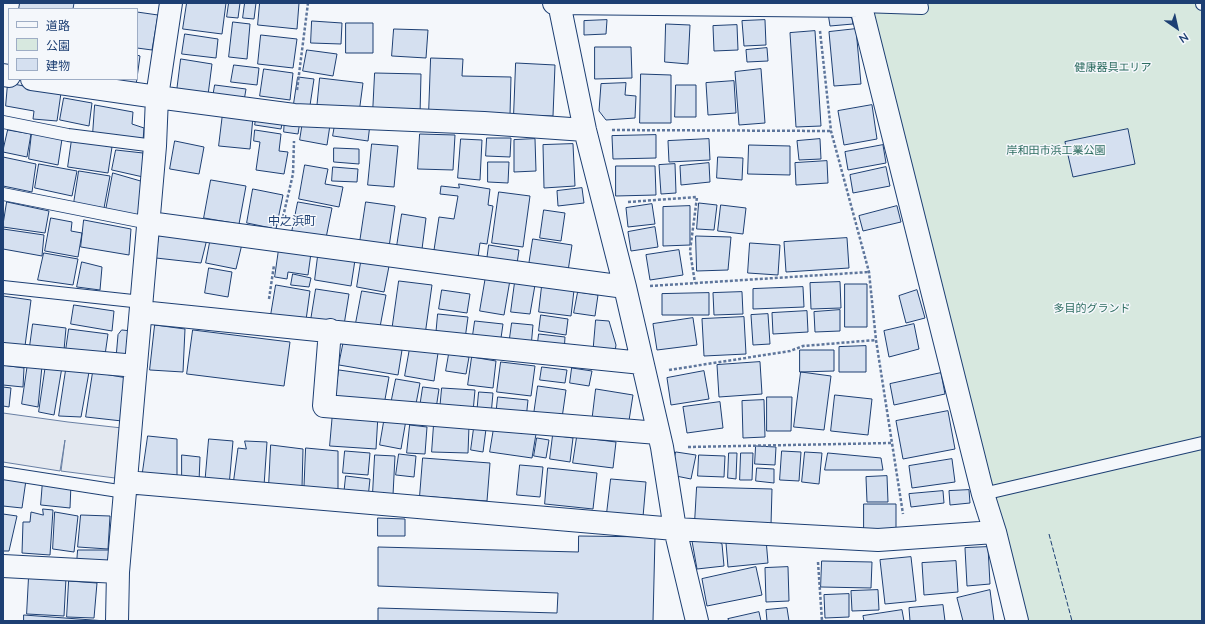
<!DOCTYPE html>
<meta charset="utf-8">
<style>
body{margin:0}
#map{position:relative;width:1205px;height:624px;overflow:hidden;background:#f4f7fb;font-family:Lato,"Noto Sans JP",sans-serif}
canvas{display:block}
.frame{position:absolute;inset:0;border:4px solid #1d3f73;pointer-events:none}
.legend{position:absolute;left:8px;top:8px;width:130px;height:72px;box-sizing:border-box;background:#f4f7fb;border:1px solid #9eadc5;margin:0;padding:5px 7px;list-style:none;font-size:12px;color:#1d3f73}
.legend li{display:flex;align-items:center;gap:8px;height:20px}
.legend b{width:20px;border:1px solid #9eadc5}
.north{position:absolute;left:1157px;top:8px;width:40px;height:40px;-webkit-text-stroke:3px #f4f7fb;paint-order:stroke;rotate:146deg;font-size:11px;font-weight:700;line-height:16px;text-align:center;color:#1d3f73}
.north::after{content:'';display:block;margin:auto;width:14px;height:18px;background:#1d3f73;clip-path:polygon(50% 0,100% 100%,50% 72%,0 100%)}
</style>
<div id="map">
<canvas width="1205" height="624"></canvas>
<div class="frame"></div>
<ul class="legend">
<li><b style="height:5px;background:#f4f7fb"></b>道路</li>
<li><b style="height:11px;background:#d7e8df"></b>公園</li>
<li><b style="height:11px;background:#d5e0f0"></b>建物</li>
</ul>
<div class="north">N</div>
</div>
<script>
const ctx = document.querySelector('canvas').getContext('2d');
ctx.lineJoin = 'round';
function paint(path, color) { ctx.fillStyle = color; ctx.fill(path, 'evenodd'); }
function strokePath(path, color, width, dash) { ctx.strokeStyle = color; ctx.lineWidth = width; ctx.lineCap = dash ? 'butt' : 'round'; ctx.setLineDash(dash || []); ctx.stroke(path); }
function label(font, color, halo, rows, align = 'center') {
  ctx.font = font + ' Lato,"Noto Sans JP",sans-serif'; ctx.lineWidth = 3; ctx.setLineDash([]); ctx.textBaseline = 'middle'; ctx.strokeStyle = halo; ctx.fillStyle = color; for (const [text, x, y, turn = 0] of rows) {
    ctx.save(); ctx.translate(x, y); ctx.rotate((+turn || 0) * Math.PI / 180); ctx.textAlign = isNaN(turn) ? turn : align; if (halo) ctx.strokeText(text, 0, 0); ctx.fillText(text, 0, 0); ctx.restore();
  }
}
const green = new Path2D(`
 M867 3H1202V621H1026Z`);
paint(green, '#d7e8df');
strokePath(green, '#687fa3', 1);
const parking = new Path2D(`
 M3 413 68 422 122 428 115 478 61 471 65 440 60 471 3 462Z`);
paint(parking, '#e3e8f0');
strokePath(parking, '#687fa3', 1);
const building = new Path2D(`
 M20 3H74L73 9H19Z
 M187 3H226L222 34 183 29Z
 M229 3H240L238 18 227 17Z
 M245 3H256L254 19 243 18Z
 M260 3H299L297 29 258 25Z
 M137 12 158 15 152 50 137 48Z
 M843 12 852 18 853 24 830 26 828 13Z
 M607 20 606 34 584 35V21Z
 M765 20 766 45 744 46 742 21Z
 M312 21 342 23 341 44 311 43Z
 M233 22 250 24 247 59 229 57Z
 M346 23H373V53H346Z
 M666 24 690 25 688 64 665 62Z
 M737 25 738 50 714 51 713 26Z
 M394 29 428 30 426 58 392 56Z
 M856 29 861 84 834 86 829 32Z
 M815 31 821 126 796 127 790 33Z
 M185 34 218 39 216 58 182 54Z
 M261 35 297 39 293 68 258 64Z
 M595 47H631L632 78 595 79Z
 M767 48 768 61 747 62 746 50Z
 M307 50 337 54 333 76 303 71Z
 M137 55 140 56 137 78Z
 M431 58 463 59 462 76 511 77 510 115 429 113Z
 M181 59 212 64 208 95 177 91Z
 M516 63 555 65 553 116 514 115Z
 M234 65 259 68 257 85 231 82Z
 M264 69 293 73 290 100 260 96Z
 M761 69 765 123 739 125 735 72Z
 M375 73 421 74 420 115 373 113Z
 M641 74 671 75V123H640Z
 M298 77 314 79 309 112 293 110Z
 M320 78 363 83 359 113 317 109Z
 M90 79H137L136 84Z
 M734 81 736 113 708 115 706 83Z
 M8 83 61 93 57 121 33 119 34 111 6 106Z
 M626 83 625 95 636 96 635 118 606 120 599 111 601 84Z
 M215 85 246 89 244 101 213 97Z
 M676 85H696V117H675Z
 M64 98 92 103 89 126 60 120Z
 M95 105 133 112 132 124 144 128 143 141 93 134Z
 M872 105 877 139 844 145 838 111Z
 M223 113 253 117 250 149 219 146Z
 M257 114 283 118 281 129 255 125Z
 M285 118 300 121 298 134 284 132Z
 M336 119 370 124 368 141 333 136Z
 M303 121 330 125 327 145 300 140Z
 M1128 129 1135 164 1073 177 1065 142Z
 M8 130 31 134 27 157 3 152Z
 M255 130 281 134 279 151 288 152 284 174 256 170 260 142 254 141Z
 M32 132 62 139 58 165 29 159Z
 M420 134 455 135 453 170 418 169Z
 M656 135V158L613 159 612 136Z
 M487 138H511L510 157 486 156Z
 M72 139 112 147 108 173 68 167Z
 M461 139 482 140 480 180 458 178Z
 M535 139 536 171 514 172V140Z
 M709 139 710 160 669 162 668 141Z
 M820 139 821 159 799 160 797 141Z
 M175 141 204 147 199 174 170 169Z
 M372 144 398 146 394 187 368 185Z
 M573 144 575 186 544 188 543 145Z
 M749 145 790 146V175L748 174Z
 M883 145 886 163 848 170 845 152Z
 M334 148 359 149V164L334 162Z
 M116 150 143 153V177L112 170Z
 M3 157 36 164 32 192 3 186Z
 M718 157 743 158 742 180 717 178Z
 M827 161 828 183 796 185 795 163Z
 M488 162H509L508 183 488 182Z
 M709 163 710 182 681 185 680 166Z
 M39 164 77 171 72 196 35 188Z
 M675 164 676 193 661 194 659 165Z
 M305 165 328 169 325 184 343 187 339 207 299 199Z
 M616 166H655L656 195 616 196Z
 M333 167 358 169 357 182 332 181Z
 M886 167 890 186 853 193 850 175Z
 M79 171 110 176 104 208 74 203Z
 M113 173 144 182 139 217 106 210Z
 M211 180 246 186 239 224 204 218Z
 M459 184 490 189 488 205 493 206 487 244 480 243 478 257 434 250 439 217 454 219 458 196 440 194 441 186 459 188Z
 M582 188 584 203 558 206 557 191Z
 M253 189 283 195 276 229 247 223Z
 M499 192 530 196 523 247 492 243Z
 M7 202 49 211 45 233 3 227Z
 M298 202 332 208 326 238 292 232Z
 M366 202 395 206 389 247 360 242Z
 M699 203 717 205 714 230 697 229Z
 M652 204 655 224 628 227 626 208Z
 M721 205 746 208 743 234 718 231Z
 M690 206V245L663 246V207Z
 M897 206 901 222 863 231 859 216Z
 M544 210 565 213 561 241 540 238Z
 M402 214 426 218 422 249 397 246Z
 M51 218 72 222 71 231 82 233 78 257 45 251Z
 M84 220 131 229 129 255 81 247Z
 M160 227 208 235 201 263 156 258Z
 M655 227 658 247 631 251 628 232Z
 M3 229 44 235 42 256 3 249Z
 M696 236 731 237 728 270 697 271Z
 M211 237 242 244 236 269 206 263Z
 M847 238 849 268 786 272 784 242Z
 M533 239 572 245 568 271 529 265Z
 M750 243 780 245 778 275 748 273Z
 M489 245 519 250 517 264 487 260Z
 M279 249 311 253 308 275 288 272 287 279 275 277Z
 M679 250 683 275 650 280 646 255Z
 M44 253 78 259 73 285 38 280Z
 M318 256 355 260 351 286 315 280Z
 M362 256 390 261 384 292 357 287Z
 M82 262 102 267 100 290 77 287Z
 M209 268 232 272 228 297 205 293Z
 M293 274 311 278 309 287 291 285Z
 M486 276 510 280 504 315 480 311Z
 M399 281 432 285 425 335 392 331Z
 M515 282 535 285 530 314 511 312Z
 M840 282 841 308 811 309 810 283Z
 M845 284H867V327H845Z
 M276 285 310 291 306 320 271 315Z
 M542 286 574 290 571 316 539 312Z
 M803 287 804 307 753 309V289Z
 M316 289 349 294 344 325 311 320Z
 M442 290 470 294 467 313 439 309Z
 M917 290 925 318 906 323 899 296Z
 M362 291 386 295 380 327 356 323Z
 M578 292 598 295 595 316 574 313Z
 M742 292 743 314 714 315 713 293Z
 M709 293V315H662V294Z
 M3 296 31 300 25 346 3 343Z
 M74 305 114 311 112 331 71 324Z
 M840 310V331L815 332 814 312Z
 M807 311 808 332 773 334 772 313Z
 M438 314 468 317 465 339 436 336Z
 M768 314 770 344 753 345 751 315Z
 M541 315 568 319 566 335 539 331Z
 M744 317 746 354 704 356 702 319Z
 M693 318 697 345 657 350 653 324Z
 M596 320 609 321 616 345 614 358 593 355Z
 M475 321 503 324 500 345 472 342Z
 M512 323 533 325 531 347 509 345Z
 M33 324 66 328 64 350 30 346Z
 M914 324 919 349 889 357 884 331Z
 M155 325 185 329 183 372 150 370Z
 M69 329 108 334 105 355 66 350Z
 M122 330 132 331 129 359 116 358 118 335Z
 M193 330 290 342 284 386 187 374Z
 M539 334 565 337 564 353 537 350Z
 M344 340 402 350 398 375 339 365Z
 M866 346V372H839V347Z
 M410 348 438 353 434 381 405 376Z
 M800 350H834V371L800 372Z
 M449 354 469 357 466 374 446 371Z
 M472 357 496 361 493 388 468 385Z
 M501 362 535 366 531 396 497 392Z
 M760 362 762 394 719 397 717 365Z
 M28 363 42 366 38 407 22 404Z
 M46 364 62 367 54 415 39 412Z
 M3 365 24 368 23 387 3 385Z
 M542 367 567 370 565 383 540 380Z
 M572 368 592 371 589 386 570 383Z
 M66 370 89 372 81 417 59 416Z
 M339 370 389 377 384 405 335 397Z
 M704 371 709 399 671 405 667 378Z
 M93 372 127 378 122 421 86 417Z
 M801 372 831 376 824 430 794 427Z
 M941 373 945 394 894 405 890 384Z
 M396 379 420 383 415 409 391 404Z
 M538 386 566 390 562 418 534 414Z
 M3 387 11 388 9 407 3 406Z
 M423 387 439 389 436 409 420 407Z
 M442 388 475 390 473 412 440 410Z
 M596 389 633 395 628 427 592 422Z
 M479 392 493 393 491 415 477 414Z
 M835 395 872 399 868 435 831 431Z
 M498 397 528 400 526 419 496 416Z
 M767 397H792L791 431H767Z
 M764 400 765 437 743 438 742 401Z
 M720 402 723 428 687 433 683 407Z
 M948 411 955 449 903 459 896 421Z
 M333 412 378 415 376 449 330 446Z
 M385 416 406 420 401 449 380 445Z
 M434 424 469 426 468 453 432 452Z
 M410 425 427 427 425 454 407 453Z
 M474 428 486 429 483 452 471 450Z
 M494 428 536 434 532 458 490 452Z
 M553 435 573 438 570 462 550 459Z
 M148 436 177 439V480L142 478Z
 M577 437 616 442 613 468 573 463Z
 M537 438 549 440 546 458 534 456Z
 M209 439 233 441 229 486 205 485Z
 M245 441 267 442 264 486 233 485 238 448 246 449Z
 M271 445 303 449 302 488 269 486Z
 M756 446 776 447 775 465 755 464Z
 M306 448 338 451V498L304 496Z
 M345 451 370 453 368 475 343 473Z
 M782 451 801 452 799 481 780 480Z
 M676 452 696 455 691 479 671 475Z
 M805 452 822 453 819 484 802 482Z
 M729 453H737L736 479 728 478Z
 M741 453H753L752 480H740Z
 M828 453 881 458 883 470H825Z
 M399 454 416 456 414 477 396 475Z
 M182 455 200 457 199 482 182 480Z
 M375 455 395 456 393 495 373 493Z
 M699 455 725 456 724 477 698 476Z
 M423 458 490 463 487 501 420 496Z
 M952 459 955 482 912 488 909 466Z
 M520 465 543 467 540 497 517 495Z
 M548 468 597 473 593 509 545 504Z
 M757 468 774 469V483L756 481Z
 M346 476 370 479 368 498 344 495Z
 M887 476 888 502H867L866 477Z
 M3 477 26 480 22 508 3 506Z
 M611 479 646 482 643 517 607 513Z
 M43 480 71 484 70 508 41 505Z
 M697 487 772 489 771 525 695 522Z
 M969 490 970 503 950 505 949 491Z
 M943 491 944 503 911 507 909 494Z
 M864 504H896V533H864Z
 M43 509 53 510 50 555 22 553 23 522H30L31 512 43 515Z
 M55 512 78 516 74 552 53 549Z
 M3 514 17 516 9 551H3Z
 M81 515 110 516 108 549 78 547Z
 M378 518 405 519V536H378Z
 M579 536 655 537 653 621H378V608L557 613 558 593 378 586V547L578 552Z
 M711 536 722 544 724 566 697 569 692 541Z
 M766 539 768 563 728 567 726 543Z
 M988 547 990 584 967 586 965 548Z
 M78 550H112V566L77 563Z
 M911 557 916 601 885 604 880 560Z
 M822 561 872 562 871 588 821 587Z
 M956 561 958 592 924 595 922 563Z
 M756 567 762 595 707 606 702 579Z
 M788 567 789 601 766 602 765 568Z
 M29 576 66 578 64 616 27 614Z
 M69 581 97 583 94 618 67 617Z
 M878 590 879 610 852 611 851 591Z
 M990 590 994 621H963L957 598Z
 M849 594V617L825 618 824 595Z
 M943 605 945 621H910L909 608Z
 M787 608 789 621H767L766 610Z
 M902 610 904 621H864L863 616Z
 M759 612 761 621H729L728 619Z
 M24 615 106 621H24Z`);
paint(building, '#d5e0f0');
strokePath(building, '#1d3f73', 1);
const service = new Path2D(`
 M1202 3V4
 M860 6 922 8 921 3
 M3 122 68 135 155 146
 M3 194 149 223
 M3 287 142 302
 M3 473 125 492
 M983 494 1202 443`);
const minor = new Path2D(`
 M554 3 860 6
 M559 3 585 130 625 287 662 447 675 529 697 621
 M860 3 983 494 995 532 1017 621
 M3 75 9 76
 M32 79 157 97 294 115 484 123 585 130
 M149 223 625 287
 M141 312 642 363
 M330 330 324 406 658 433
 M3 354 136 366
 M126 482 675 529 878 540 995 532
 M3 566 118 572
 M117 621 118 572 155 146 157 97 171 3`);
strokePath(service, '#1d3f73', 14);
strokePath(minor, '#1d3f73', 24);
strokePath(new Path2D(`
 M820 31 831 131 869 272 876 340 903 514
 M297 90 308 3
 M612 130 831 131
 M628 202 697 197 690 251 695 283
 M283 217 293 174 294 141
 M650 286 869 272
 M269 299 274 265
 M669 370 790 351 803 346 876 340
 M688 447 891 443
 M818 562 822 621`), '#5e769c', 2.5, [3, 2]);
strokePath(service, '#f4f7fb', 12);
strokePath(minor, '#f4f7fb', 22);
strokePath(new Path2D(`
 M1049 534 1072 621`), '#1d3f73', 1, [5, 2]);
label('11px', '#2c6c60', '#f4f7fb', [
 ["健康器具エリア",1113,67],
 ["岸和田市浜工業公園",1056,150],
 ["多目的グランド",1092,308]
]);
label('12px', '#1d3f73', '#f4f7fb', [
 ["中之浜町",292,221]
]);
</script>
